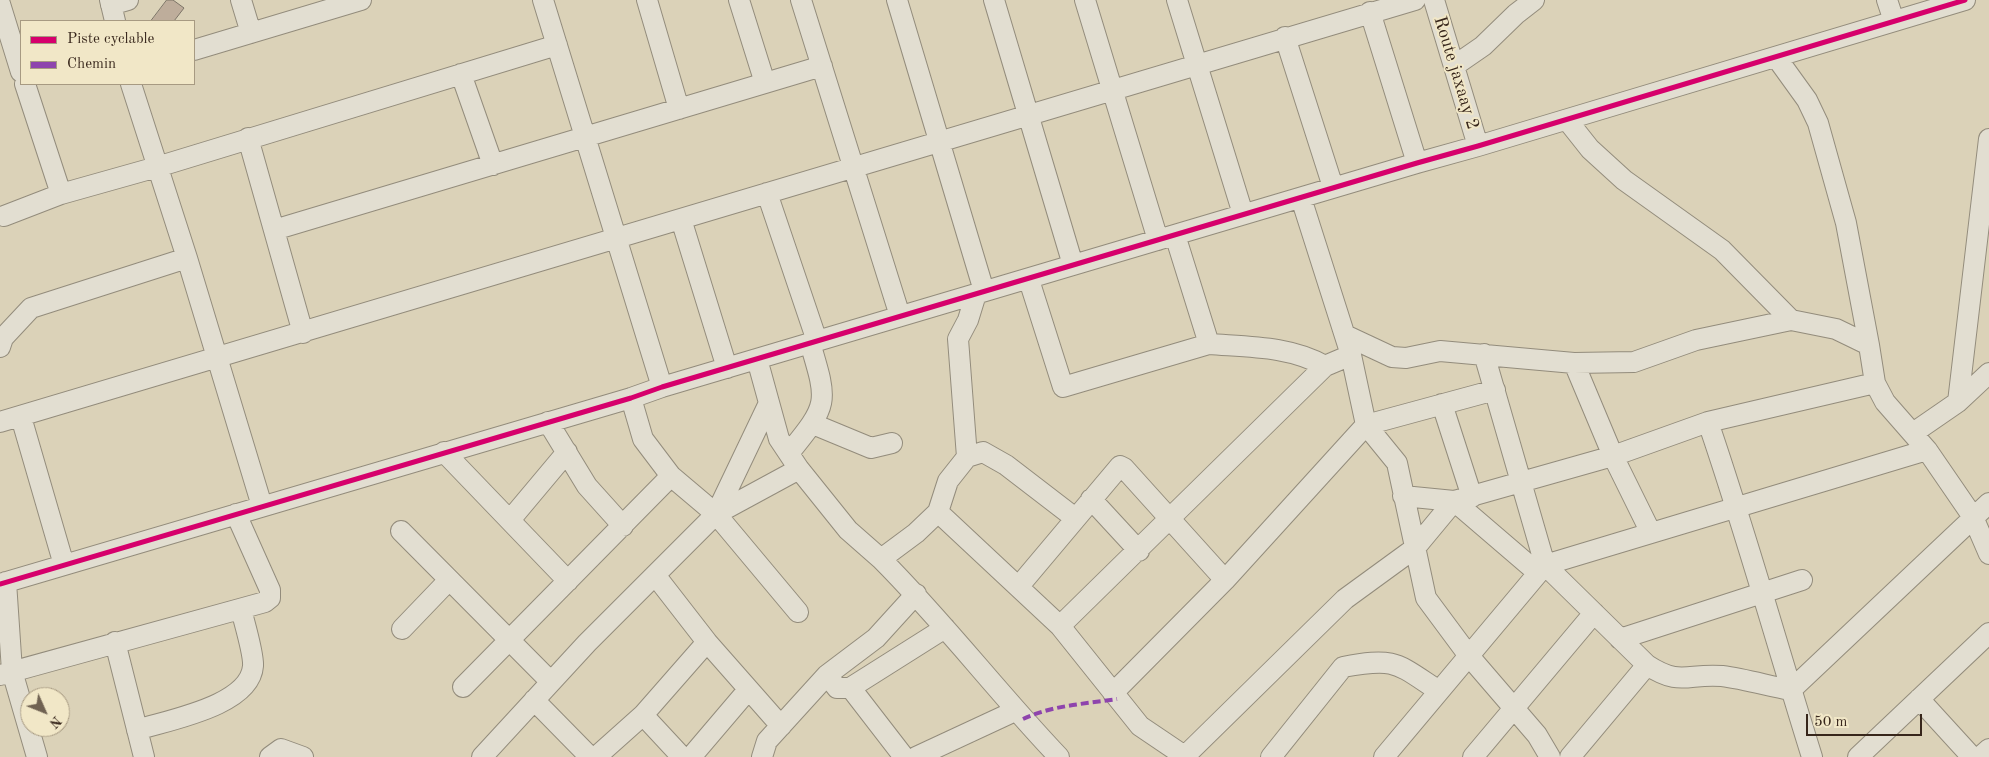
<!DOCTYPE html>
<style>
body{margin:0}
#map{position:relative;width:1989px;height:757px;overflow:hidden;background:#dbd2b8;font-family:"Old Standard TT",serif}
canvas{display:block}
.legend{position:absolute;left:20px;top:20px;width:175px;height:65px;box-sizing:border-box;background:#f1e7c7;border:1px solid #a79a82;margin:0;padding:6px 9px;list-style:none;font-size:15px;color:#37261b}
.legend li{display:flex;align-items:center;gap:10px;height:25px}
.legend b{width:25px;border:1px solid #a79a82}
.north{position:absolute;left:20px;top:687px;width:50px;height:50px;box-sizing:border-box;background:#f1e7c7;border:1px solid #a79a82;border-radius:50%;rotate:134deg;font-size:14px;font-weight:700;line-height:20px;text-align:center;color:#37261b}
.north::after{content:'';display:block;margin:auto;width:18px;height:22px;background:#706252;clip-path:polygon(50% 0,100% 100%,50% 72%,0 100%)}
.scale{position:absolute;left:1806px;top:714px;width:116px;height:22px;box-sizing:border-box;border:2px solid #37261b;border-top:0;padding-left:6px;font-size:15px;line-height:18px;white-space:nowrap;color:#37261b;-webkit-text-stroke:4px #f1e7c7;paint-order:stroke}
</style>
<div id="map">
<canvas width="1989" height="757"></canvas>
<ul class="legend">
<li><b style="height:6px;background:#d6006c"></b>Piste cyclable</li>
<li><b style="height:6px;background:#8e44ad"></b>Chemin</li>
</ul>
<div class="north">N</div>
<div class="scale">50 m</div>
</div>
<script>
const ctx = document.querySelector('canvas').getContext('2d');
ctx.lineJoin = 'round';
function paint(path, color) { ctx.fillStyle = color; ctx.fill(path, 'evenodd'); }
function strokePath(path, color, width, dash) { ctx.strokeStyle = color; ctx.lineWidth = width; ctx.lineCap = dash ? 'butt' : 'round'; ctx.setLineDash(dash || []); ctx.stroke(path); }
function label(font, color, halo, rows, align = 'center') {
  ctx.font = font + ' "Old Standard TT",serif'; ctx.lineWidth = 4; ctx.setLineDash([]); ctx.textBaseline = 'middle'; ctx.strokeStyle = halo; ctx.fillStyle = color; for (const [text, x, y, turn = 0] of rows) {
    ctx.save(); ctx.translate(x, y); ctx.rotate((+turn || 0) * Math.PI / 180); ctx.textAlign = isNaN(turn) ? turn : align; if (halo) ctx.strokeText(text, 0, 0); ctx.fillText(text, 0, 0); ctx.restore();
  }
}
const building = new Path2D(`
 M167 0H173L184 8 174 21H151Z`);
paint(building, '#bead9b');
strokePath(building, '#7c7467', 1);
const minor = new Path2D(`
 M110 0 115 21
 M241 0 251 33
 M543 0 662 387
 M647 0 679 109
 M739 0 765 83
 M801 0 900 316
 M897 0 984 291
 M994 0 1073 265
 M1085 0 1158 240
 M1177 0 1243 214
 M1434 0 1478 146
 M1887 0 1894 21
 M0 4 21 72
 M111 5 128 0
 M1370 12 1417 163
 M1285 37 1333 187
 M194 50 361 0
 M1776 57 1807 100 1818 123 1846 223 1869 345
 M1454 66 1483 46 1516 14 1534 0
 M461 74 493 165
 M25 84 61 194
 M131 84 187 258 262 506
 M1567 120 1590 149 1624 180 1722 250 1791 320 1836 329 1869 345 1875 383 1885 402 1927 450 1973 517 1989 554
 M248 138 303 333
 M767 193 817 341
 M1301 198 1351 355 1366 425 1397 463 1426 598 1469 656 1537 735 1550 757
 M4 216 61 194 157 167 557 45
 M681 219 727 368
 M274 230 822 66
 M1175 235 1209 344C1249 347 1290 346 1325 366
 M1029 280 1063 387 1209 344
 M976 294 968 320 958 339 967 457 948 481 938 512 916 533 881 559C944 622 998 693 1059 757
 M1345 335 1392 357 1406 358 1440 351 1574 363 1634 362 1696 340 1791 320
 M0 347 3 338 31 308 187 258
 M1484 354 1545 565 1647 665C1681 687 1687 673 1722 676 1745 679 1769 686 1791 690L1989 503
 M757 359 779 439 799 469 848 530 881 559
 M1574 363 1613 456 1651 533
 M631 398 643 439 671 476 716 514 798 612
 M1958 402 1989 139
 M1442 404 1472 497
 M21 417 64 565
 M0 422 1415 0
 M548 422 587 486 623 526
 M1708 422C1746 533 1777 645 1812 757
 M813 424 871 448 892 443
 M1913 433 1958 402 1989 373
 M444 452 568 581
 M789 453C829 404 828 403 810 343
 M967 457 983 452 1006 465 1075 518
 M1403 496 1454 501 1538 573
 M1091 499 1139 551
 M938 512 1060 626 1140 726 1186 757
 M716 514 769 403
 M510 520 567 452
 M401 531 551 682
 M655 575 707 642 781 726
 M6 582 12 671 37 757
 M0 584 631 398 662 387 1417 163 1478 146 1965 0
 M1019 586 1120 466 1124 468 1225 580
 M1060 626 1325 366 1351 355
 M402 629 449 580
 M1620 639 1802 580
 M115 642 144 757
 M0 675 265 602 270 598V590L236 514
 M827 675 837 688H850L853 691 904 757
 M463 687 671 476
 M850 688 945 628
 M1113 693 1225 580 1366 425 1495 390
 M1919 699 1972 757
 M534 700 590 757
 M643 715 682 757
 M137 730C168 720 250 706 253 666 254 654 244 622 241 609
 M1185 756 1345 599 1415 548 1454 501 1613 456 1708 422 1875 383
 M270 757 281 749 303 757
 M482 757 587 643 716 514 799 469
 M596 757 643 715 707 642
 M691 757 748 690
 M762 757 767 741 827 675 876 638 916 594
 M916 757 1015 711
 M1271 757 1343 667C1396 657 1396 663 1439 691
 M1384 757 1545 565 1927 450
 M1473 757 1594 613
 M1570 757 1647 665
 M1858 757 1989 633
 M1980 757 1989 749`);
strokePath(minor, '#938c7c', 22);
strokePath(minor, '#e2ded1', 20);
strokePath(new Path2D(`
 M1023 719C1053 705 1085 704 1117 699`), '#8e44ad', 4, [8, 4]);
strokePath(new Path2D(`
 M0 584 631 398 662 387 1417 163 1478 146 1965 0`), '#d6006c', 5);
label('18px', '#37261b', '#f1e7c7', [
 ["Route jaxaay 2",1456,73,73]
]);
</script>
